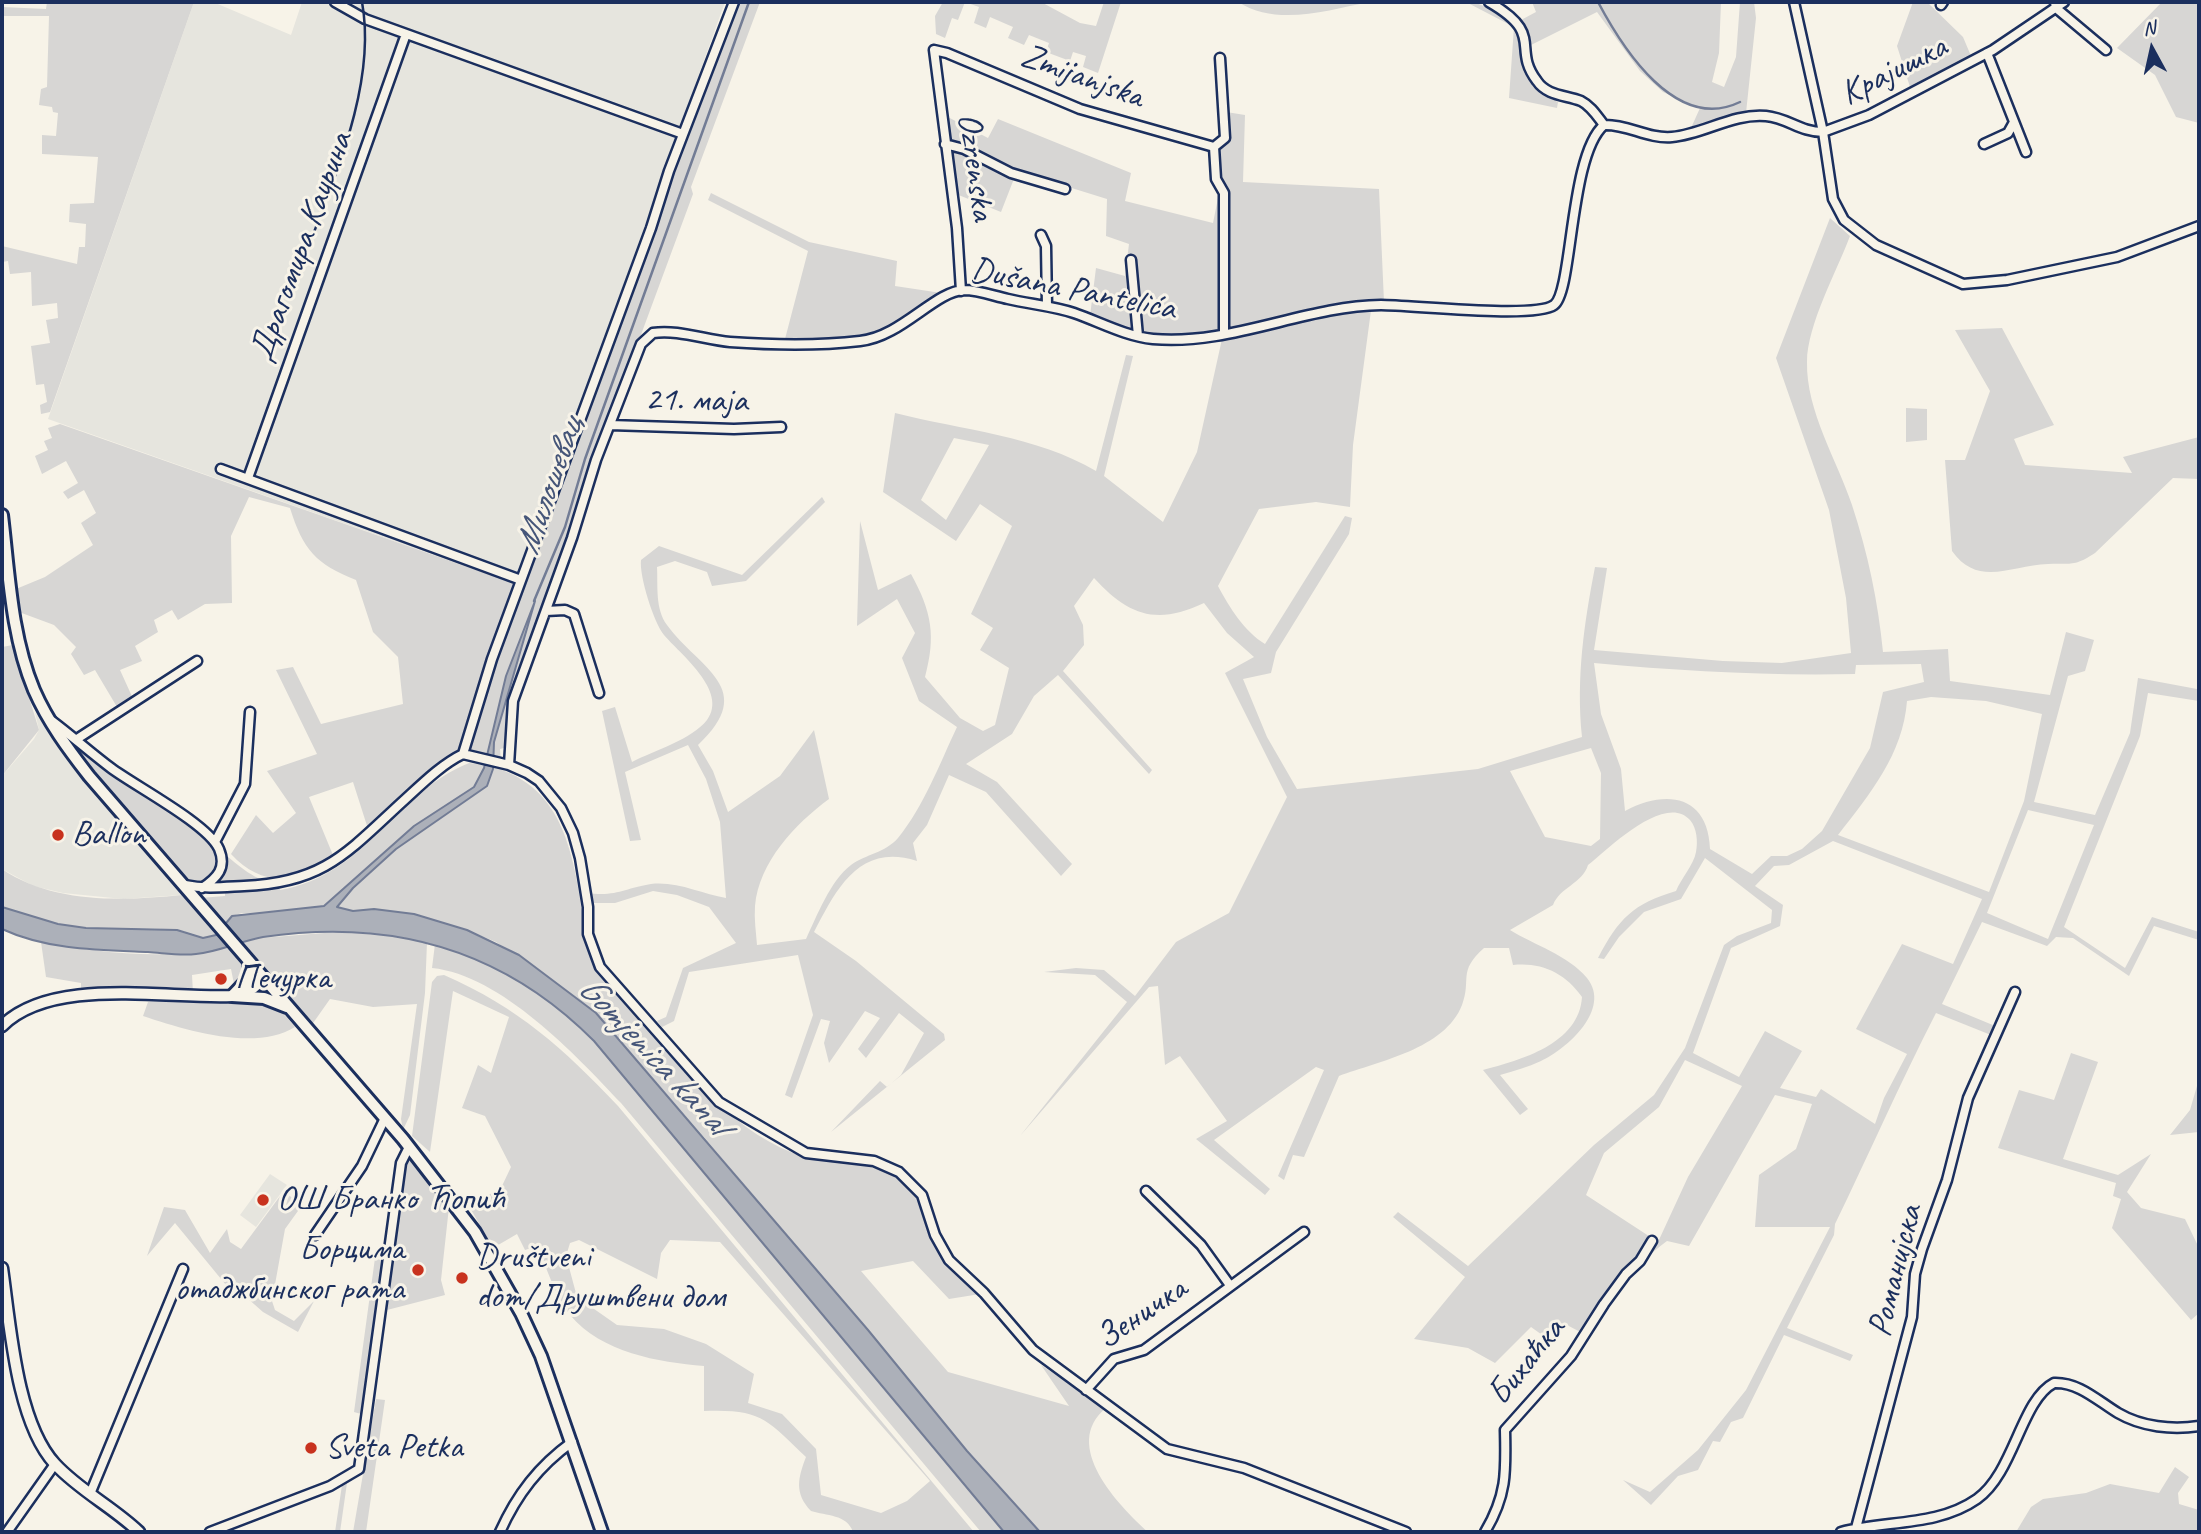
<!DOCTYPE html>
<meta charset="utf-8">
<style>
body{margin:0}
#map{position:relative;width:2201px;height:1534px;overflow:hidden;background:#f7f3e8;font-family:Caveat,sans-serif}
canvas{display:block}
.frame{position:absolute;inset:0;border:4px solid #1b2f5e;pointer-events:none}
.north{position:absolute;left:2117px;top:14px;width:70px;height:70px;-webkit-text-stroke:5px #f7f3e8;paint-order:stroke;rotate:352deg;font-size:19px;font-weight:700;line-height:28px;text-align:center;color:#1b2f5e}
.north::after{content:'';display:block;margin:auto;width:24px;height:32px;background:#1b2f5e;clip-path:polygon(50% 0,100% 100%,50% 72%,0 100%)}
</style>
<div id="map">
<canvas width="2201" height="1534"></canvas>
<div class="frame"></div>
<div class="north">N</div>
</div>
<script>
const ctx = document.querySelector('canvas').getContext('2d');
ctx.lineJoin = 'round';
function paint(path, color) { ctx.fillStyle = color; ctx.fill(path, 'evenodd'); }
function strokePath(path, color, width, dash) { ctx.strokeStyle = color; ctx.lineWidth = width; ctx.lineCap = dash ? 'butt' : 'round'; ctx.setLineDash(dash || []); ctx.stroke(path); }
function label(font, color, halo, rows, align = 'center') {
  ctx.font = font + ' Caveat,sans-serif'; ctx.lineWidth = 6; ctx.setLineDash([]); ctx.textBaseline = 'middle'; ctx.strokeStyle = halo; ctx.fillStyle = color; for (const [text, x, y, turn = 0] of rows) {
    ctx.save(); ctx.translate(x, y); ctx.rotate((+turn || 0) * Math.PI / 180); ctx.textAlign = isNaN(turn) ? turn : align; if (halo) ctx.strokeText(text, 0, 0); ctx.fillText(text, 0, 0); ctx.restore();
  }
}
paint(new Path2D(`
 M194 2H213L291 35 302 2H725L516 584 48 419Z
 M35 712 79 776 182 895 123 899 63 893 33 886 2 869V776L34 739 39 730Z
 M270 1174 287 1185 256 1227 240 1215Z`), '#e6e5de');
paint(new Path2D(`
 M47 2H194L50 412 41 414 40 405 47 402 44 384 36 385 31 346 50 343 46 320 58 318 57 303 32 306 31 272 10 274 8 261 2 262V246L77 264 79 247H85L86 224 69 222 70 204 94 203 98 157 42 154V135L56 136 58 113 53 112 52 107 39 105 41 89 47 87 49 16H2V7L46 9Z
 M735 2H760L691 187 693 194 584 489 509 710 508 747 500 749 501 761 472 754 468 743 494 660Z
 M943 2H1041L1080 23 1096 26 1104 2H1121L1098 73 1083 67 1086 56 1073 52 1070 61 1046 52 1049 43 1029 35 1024 45 1008 38 1013 27 990 17 986 28 974 23 979 7 965 2 958 20 952 18 945 38 936 34 935 16Z
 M1238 2H1370C1327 10 1278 27 1238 2Z
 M1466 2C1478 2 1486 7 1496 12 1502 15 1511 17 1516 22 1538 42 1504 79 1558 102L1557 108 1509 98 1514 27Z
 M1532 2H1721L1719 53 1712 82 1724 87 1736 57 1740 2H1754L1756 18 1746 113 1691 128 1700 108 1663 92 1640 71 1597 12 1531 45 1521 20 1536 12Z
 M1913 2H1927L1963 37 1971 56 1910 87 1897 46Z
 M2162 2H2199V123L2176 117 2155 75 2117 48Z
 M1220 111 1245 115 1243 182 1379 189 1384 302 1372 303 1353 445 1350 507 1316 502 1259 509 1218 586C1229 607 1245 632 1265 644L1345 516 1352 518 1349 534 1276 652 1271 673 1243 679 1267 737 1297 789 1478 769 1582 737C1576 678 1584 624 1595 567L1607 568 1594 650 1723 661 1782 663 1851 653 1846 598 1829 510 1776 358 1830 218 1850 236C1837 271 1807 325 1807 362 1806 411 1837 460 1852 505 1868 554 1878 601 1883 652L1948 649 1950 681 2050 695 2066 632 2094 640 2085 671 2068 676 2034 802 2095 815 2130 733 2138 678 2197 689 2199 686V701L2148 693 2140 736 2064 927 2125 968 2152 917 2199 932V940L2154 926 2129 976 2073 938 2056 937 2047 946 1982 922 1942 1004 2000 1028 1996 1037 1936 1013C1900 1083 1869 1154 1835 1224L1834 1235 1787 1328 1853 1355 1850 1361 1784 1335 1743 1418 1731 1422 1720 1442 1713 1441 1698 1470 1678 1476 1651 1505 1623 1480 1650 1492 1698 1450 1746 1390 1830 1227H1755L1759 1175 1796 1149 1812 1104 1775 1095 1689 1246 1667 1241C1633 1266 1609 1300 1584 1334L1567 1325 1552 1342 1531 1327 1495 1363 1468 1348 1414 1339 1465 1277 1393 1217 1398 1212 1468 1266 1594 1145 1654 1095 1685 1048 1724 945 1737 936 1771 923 1772 910 1705 858 1681 899 1644 912 1619 937 1604 959 1598 958C1619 918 1633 904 1676 891 1681 879 1694 864 1696 852 1698 842 1697 828 1690 820 1665 792 1608 849 1588 865 1582 884 1560 887 1553 905L1510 930C1534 945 1568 955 1587 978 1612 1009 1567 1049 1541 1061 1528 1067 1514 1071 1500 1075L1528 1109 1520 1115 1483 1070C1521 1060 1579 1044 1582 997 1565 973 1542 962 1513 965L1509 948H1484C1457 972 1472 979 1462 1005 1445 1049 1379 1061 1339 1076L1304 1157 1293 1155 1284 1180 1278 1176 1324 1070 1316 1067 1214 1140 1270 1189 1265 1195 1196 1139 1227 1121 1180 1056 1165 1065 1158 986 1149 987 1020 1136 1127 1002 1095 975 1044 972 1076 968 1104 970 1135 996 1176 942 1229 913 1287 797 1225 673 1254 657 1227 633 1204 603C1156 626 1128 615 1094 578L1074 606 1083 625 1084 645 1063 671 1152 770 1149 774 1058 675 1034 696 1012 734 966 764 997 782 1072 864 1061 876 986 792 949 775 927 825 913 843 917 861C859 842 836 890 814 932L856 961 944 1034 945 1040 831 1132 880 1081 887 1087 901 1075 924 1033 899 1013 866 1058 858 1049 880 1018 865 1011 829 1063 824 1043 830 1021 821 1019 792 1098 785 1095 813 1015 798 955 689 972 674 1021 662 1027 657 1021 666 1017 683 968 736 943 709 907 677 895 653 891 615 903H590L587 893C617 897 625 888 651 884 677 881 702 894 726 898L720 822 706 779 688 745 625 772 641 840 630 841 602 711 615 707 632 762C655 750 691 740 707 720 729 691 679 653 664 635 654 623 639 576 641 560L659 546 742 575 822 497 825 502 746 581 712 586 707 572 675 561 657 567C658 586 655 609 667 625 699 669 759 688 698 745L713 771 728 812 780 776 814 730 829 799C795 824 759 862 755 906 754 919 756 932 757 945L806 939C817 916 830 881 851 865 866 854 885 853 898 838 924 806 939 765 957 727L919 701 902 658 915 633 897 599 857 626 860 521 878 590 911 574C932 612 936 636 925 677L960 718 983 731 995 725 1009 668 980 650 993 628 971 614 1012 526 980 504 956 541 883 492 895 413C962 430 1037 436 1096 471L1126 355 1133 356 1104 476 1163 522 1197 452 1224 330C1164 343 1147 340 1090 316L1096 268 1125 276 1129 244 1106 236 1107 199 1017 171 1001 212 956 194 944 115 988 138 998 119 1131 173 1125 201 1213 223 1219 193ZM954 438 989 445 946 520 921 500ZM1594 663C1681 671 1767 676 1855 674L1856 665 1921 664 1924 682 1883 692 1870 748 1822 831 1802 849 1787 856H1771L1752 874 1710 849C1708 795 1666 789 1625 811L1621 769 1601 714ZM1931 697 1986 701 2042 714 2024 801 1989 892 1838 835C1870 794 1903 754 1907 701ZM1591 748 1601 773 1600 839 1591 846 1545 837 1510 771ZM2028 810 2094 825 2048 939 1987 913ZM1833 841 1982 899 1953 964 1902 944 1856 1029 1907 1054 1884 1098 1875 1124 1821 1089 1816 1097 1780 1088 1802 1051 1765 1031 1739 1077 1693 1053 1731 948 1780 926 1783 905 1755 886 1774 866 1789 865ZM1685 1060 1742 1086 1688 1177 1658 1242 1586 1195 1604 1153 1659 1107Z
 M711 193 809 242 897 261 895 286 948 294 898 325 862 340 785 339 808 251 708 200Z
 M2002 328 2054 425 2014 439 2025 465 2132 473 2123 457 2199 437V479L2173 478 2095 553C2074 567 2071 563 2048 564 2012 565 1978 588 1952 551L1945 460H1965L1990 391 1955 330Z
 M1906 408 1927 409V440L1906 442Z
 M60 424 516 584 459 755 369 832 353 782 309 797 335 860C296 883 262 888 231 854L256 815 273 833 296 813 267 771 317 754 276 670 293 667 321 724 403 704 398 657 373 632 356 580C316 564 303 550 290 508L249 497 231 536 232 603 205 604 178 620 172 610 154 620 158 632 135 646 142 661 120 670 135 703 120 712 95 670 84 675 71 654 76 647 54 625 19 612 16 589 45 577 93 545 81 523 96 513 84 490 68 499 63 492 78 483 66 461 42 474 35 456 48 450 44 441 52 438 48 428Z
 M13 645 39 730 2 776V647Z
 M62 732C89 752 205 828 216 851 219 856 218 862 219 867L205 885 194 884 180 870 96 776Z
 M469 763C555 772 571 836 582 911 585 931 585 955 598 971 614 990 632 1007 648 1026 695 1077 734 1135 805 1157 838 1167 871 1156 901 1179 924 1196 922 1219 934 1243 944 1263 964 1278 980 1294L949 1299 913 1261 861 1271 948 1372 1069 1406 1041 1365 1106 1408C1060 1445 1119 1506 1148 1532H1040L967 1451 704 1137 596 1013 496 942 467 930 414 914 369 909 353 911 337 907 353 888 396 849 482 790 469 791 415 826 324 906 269 914 242 913 232 916 224 924 200 898 225 896V889L216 885 222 873V852C238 865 256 882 278 884L280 890C367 875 394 793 469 763Z
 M2 869C53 904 123 901 182 895L217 933C203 944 192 932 177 930 147 927 116 931 85 928 57 926 28 917 2 907Z
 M337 932 373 933 427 942 425 993 410 1115 403 1130 401 1119 417 1004 373 1007 330 999 311 1026 240 943 261 938Z
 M41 942C100 953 169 961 228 946L244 960 247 976 235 989 231 969 192 975 193 993 81 991V983L46 977Z
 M435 944C496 956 552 998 594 1041L1004 1532H981L621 1103C576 1055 501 975 432 968Z
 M444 975C519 1008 563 1048 618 1106L974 1532H853C847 1514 826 1516 811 1511 794 1493 798 1478 806 1457 766 1419 762 1409 704 1411V1366C658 1362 602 1353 570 1315 555 1296 547 1268 537 1246L525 1250 517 1234 493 1248 469 1206 501 1188 511 1167 485 1116 462 1108 478 1065 491 1073 509 1017 453 991 430 1152 412 1136 432 982 437 976ZM579 1240 657 1279 661 1253 670 1240 720 1242 930 1481 907 1501 881 1513 821 1495 816 1449 782 1414 748 1403 754 1374 706 1344 664 1329 617 1325 577 1297 566 1256 570 1243Z
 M234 1001C264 1003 276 1002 295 1027 255 1052 185 1030 143 1016L148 1002Z
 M2071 1053 2098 1062 2063 1159 2118 1175 2151 1154 2127 1192 2141 1208 2185 1219 2199 1248V1313L2191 1320 2112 1228 2121 1199 2113 1196 2116 1183 1998 1148 2019 1090 2054 1100Z
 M2199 1079V1132L2170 1135 2190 1110Z
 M410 1161 449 1207 441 1280 445 1295 387 1310 403 1171Z
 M283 1192 303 1204 285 1229 272 1301 275 1310 294 1321 314 1301 298 1332 263 1312 229 1282 226 1285 175 1223 147 1256 164 1207 185 1210 210 1253 227 1229 230 1242 241 1249Z
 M375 1258 383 1261 361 1414 354 1412Z
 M376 1399 385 1400 366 1532H353Z
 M2175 1467 2189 1477 2178 1493 2179 1504 2199 1510V1532H2016L2031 1507 2043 1499 2086 1493 2110 1484 2159 1493Z
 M347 1483 340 1532H335L342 1485Z`), '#d7d6d4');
const water = new Path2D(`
 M535 601 494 742 493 769 487 786 396 849 353 888 337 907 353 911 374 909 414 914 467 930 519 955 596 1013 868 1330 967 1451 1040 1532H1004L594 1041C502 948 391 918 263 937 240 941 219 952 196 954 180 956 164 953 148 952 99 950 47 950 2 929V907L58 924 86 928 177 930 203 938 216 935 232 916 324 906 414 826 474 787 484 768 506 676Z`);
paint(water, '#acb0b9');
strokePath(water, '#727c95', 2);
strokePath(new Path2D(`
 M1598 2C1623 49 1676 133 1740 102
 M534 601 565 527 585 459 749 2`), '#727c95', 2.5);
const minor = new Path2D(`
 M335 2 365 19 683 134
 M1489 2C1546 35 1511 47 1537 81 1547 96 1566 95 1581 101 1591 106 1597 116 1604 125
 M1794 2 1823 132 1869 115 1993 50 2064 2
 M2055 2 2056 8 2106 50
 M1941 5 1943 2
 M1987 53 2026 152
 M1220 58 1225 138 1214 147 1216 179 1224 193V332
 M945 144 964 149 1011 173 1065 189
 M1984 144 2008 133 2013 124
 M1041 235 1046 246 1047 306
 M1131 260 1138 336
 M961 291 957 228 934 50 947 53 1080 109 1214 147
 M610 425 734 429 781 427
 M221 469 521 580
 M248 478 406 34
 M546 611 565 610 574 614 599 693
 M52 721C72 736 91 753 111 768 135 786 208 824 219 849 227 868 217 878 202 888
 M77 739 197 661
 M463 754 492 659 651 228 669 171 734 2
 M509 765 513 701 572 538 596 460 641 344 653 333C677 329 706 340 730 342 772 345 818 346 860 341 901 337 935 291 964 290 978 290 994 296 1008 299 1029 304 1053 306 1074 313 1100 322 1125 336 1153 339 1230 346 1305 306 1381 305 1412 305 1535 319 1554 305 1573 292 1569 155 1604 125 1628 124 1647 139 1672 137 1704 134 1733 113 1766 116 1788 118 1800 132 1823 132L1833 199 1844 220 1876 245 1963 284 2007 280 2117 257 2199 226
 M215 842 245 784 250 712
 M185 885C205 889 223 887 244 886 322 883 346 854 400 804 419 787 440 765 463 754L509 765 527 773 539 781 561 808 573 833 580 858 588 907V934L600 967 719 1102 806 1153 874 1161 899 1172 922 1195 935 1235 949 1260 984 1293 1033 1350 1167 1449 1244 1468 1406 1532
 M1146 1191 1201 1245 1229 1284
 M315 1235 362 1166 385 1118
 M1086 1390 1114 1359 1144 1350 1304 1232
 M90 1494 183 1269
 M1856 1528 1912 1317 1915 1274 1922 1249 1947 1180 1968 1098 2015 992
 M7 1532 55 1464
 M210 1532 330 1486 359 1469 401 1163 409 1147
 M500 1532C517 1494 539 1466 572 1442
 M1485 1532C1507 1495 1506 1472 1505 1430L1571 1356 1604 1304 1626 1274 1640 1261 1652 1241
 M1841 1532C1885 1520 1937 1527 1977 1499 2014 1473 2021 1400 2054 1383 2079 1382 2098 1401 2118 1413 2142 1427 2172 1430 2199 1426`);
const tertiary = new Path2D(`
 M2 1026C52 976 165 999 232 996L253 988 264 978
 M2 1268C10 1323 16 1422 55 1464 80 1491 113 1507 139 1532`);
const secondary = new Path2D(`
 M2 515C9 573 11 635 34 690 48 722 68 749 89 776L403 1139 475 1232 521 1313 541 1356 602 1532
 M232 996 264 998 287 1007
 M232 996 251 976 249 961`);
strokePath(minor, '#1b2f5e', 13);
strokePath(tertiary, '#1b2f5e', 15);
strokePath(secondary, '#1b2f5e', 16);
strokePath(minor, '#f7f3e8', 8);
strokePath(tertiary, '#f7f3e8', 10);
strokePath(secondary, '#f7f3e8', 10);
strokePath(new Path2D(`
 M299 272C328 191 378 89 362 2`), '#1b2f5e', 2.5);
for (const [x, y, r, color] of [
 [58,835,7,"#c8321e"],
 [221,979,7,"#c8321e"],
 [263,1200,7,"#c8321e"],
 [418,1270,7,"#c8321e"],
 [462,1278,7,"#c8321e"],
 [311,1448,7,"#c8321e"]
]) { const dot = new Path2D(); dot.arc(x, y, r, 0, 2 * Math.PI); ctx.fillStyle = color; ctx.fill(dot); strokePath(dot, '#f7f3e8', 2.5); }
label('35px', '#1b2f5e', '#f7f3e8', [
 ["Крајишка",1894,71,-27],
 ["Zmijanjska",1082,77,20],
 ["Ozrenska",975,167,82],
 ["Драгомира Каурина",302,247,-70],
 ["Dušana Pantelića",1073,290,11],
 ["21. маја",696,401,1],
 ["Романијска",1896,1271,-76],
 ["Зеничка",1142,1314,-34],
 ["Бихаћка",1527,1362,-51]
]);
label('35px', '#1b2f5e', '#f7f3e8', [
 ["Ballon",72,835],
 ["Печурка",235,979],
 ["ОШ Бранко Ћопић",277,1200],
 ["Борцима",404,1250,"right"],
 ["отаджбинског рата",404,1290,"right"],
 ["Društveni",476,1258],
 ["dom/Друштвени дом",476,1298],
 ["Sveta Petka",325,1448]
], 'left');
label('italic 37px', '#465679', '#f7f3e8', [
 ["Милошевац",550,486,-71],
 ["Gomjenica kanal",653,1056,47]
]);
</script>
